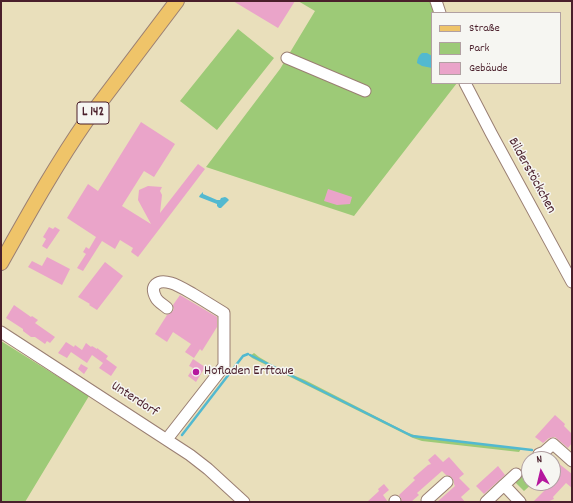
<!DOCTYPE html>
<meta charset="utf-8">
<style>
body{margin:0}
#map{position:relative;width:573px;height:503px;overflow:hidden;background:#e9dfbb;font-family:Dekko,sans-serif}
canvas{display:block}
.frame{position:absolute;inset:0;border:2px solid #4a1f2b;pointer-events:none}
.legend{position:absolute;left:431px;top:12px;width:130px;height:72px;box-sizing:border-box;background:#f6f6f2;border:1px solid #b1a0a2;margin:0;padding:5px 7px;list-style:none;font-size:12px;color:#4a1f2b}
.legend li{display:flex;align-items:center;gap:8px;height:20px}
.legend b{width:20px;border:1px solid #b1a0a2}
.north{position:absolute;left:521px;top:451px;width:40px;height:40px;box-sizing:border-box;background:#f6f6f2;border:1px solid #b1a0a2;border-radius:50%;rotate:352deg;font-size:11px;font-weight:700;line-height:16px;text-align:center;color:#4a1f2b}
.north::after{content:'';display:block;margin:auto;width:14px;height:18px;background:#b5179e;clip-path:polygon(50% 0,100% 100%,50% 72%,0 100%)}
</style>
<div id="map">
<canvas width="573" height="503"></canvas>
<div class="frame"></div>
<ul class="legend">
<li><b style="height:5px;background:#efc469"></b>Straße</li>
<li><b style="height:11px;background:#9dca77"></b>Park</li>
<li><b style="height:11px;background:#eaa4c9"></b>Gebäude</li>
</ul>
<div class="north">N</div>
</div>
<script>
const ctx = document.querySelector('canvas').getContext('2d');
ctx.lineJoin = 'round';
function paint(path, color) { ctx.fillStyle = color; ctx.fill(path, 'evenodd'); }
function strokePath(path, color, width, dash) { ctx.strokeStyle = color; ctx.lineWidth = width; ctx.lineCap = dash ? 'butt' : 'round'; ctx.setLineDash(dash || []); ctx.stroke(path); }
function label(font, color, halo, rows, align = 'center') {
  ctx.font = font + ' Dekko,sans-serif'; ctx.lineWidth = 3; ctx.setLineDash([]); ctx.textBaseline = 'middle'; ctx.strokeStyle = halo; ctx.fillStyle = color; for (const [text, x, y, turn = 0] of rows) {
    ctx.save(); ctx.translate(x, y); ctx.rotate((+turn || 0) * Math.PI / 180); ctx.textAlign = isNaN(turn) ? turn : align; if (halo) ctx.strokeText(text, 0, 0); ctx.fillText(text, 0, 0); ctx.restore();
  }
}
paint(new Path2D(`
 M298 1H431L435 13H432V83H457L354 216 206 167 280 69 315 11Z
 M238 29 274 58 217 130 180 101Z
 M1 341 89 396 25 502H1Z
 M254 353 259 357 281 370 305 380 406 432 414 435 423 437 521 449 519 452 422 441 413 438 252 358 250 356Z
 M529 464V483H533L524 491 512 479Z`), '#9dca77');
paint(new Path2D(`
 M422 53H427L432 56V68L422 66 417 63C417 59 419 55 422 53Z
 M203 192V194L217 200H220L221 198 225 197 227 198 229 200 221 208H219L217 206V204L199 197 200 195Z`), '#52b9d0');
strokePath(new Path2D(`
 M250 355 412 436 532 450
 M182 435 243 356 248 354`), '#52b9d0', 2.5);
paint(new Path2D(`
 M233 1H295L278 28Z
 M141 122 175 144 154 177 144 171 122 206 151 224 138 200 139 190 148 186 162 187 160 191 162 195 160 213 198 164 205 169 138 257 131 252 133 248 120 240 115 249 102 241 83 271 77 268 86 254 83 252 86 247 89 249 96 237 67 218 88 184 98 191Z
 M328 189 352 197 350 204 337 205 324 201Z
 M49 227 53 229 55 227 60 230 47 249 42 246 46 239 43 237Z
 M47 257 70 269 62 285 28 267 32 261 42 266Z
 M105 262 123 276 97 310 89 305 90 304 78 297Z
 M180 295 217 317V327L202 351 200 349 194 358 185 352 191 344 173 332 167 342 155 334 167 315 172 312 174 309 173 305Z
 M14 305 31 317 32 316 38 320 35 323 55 337 50 343 47 341 45 344 35 337H31L23 331V329L6 318Z
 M66 342 74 347 75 345 82 350 86 343 91 347 92 346 97 349V348L108 356 106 359 117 367 111 376 99 368 103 363 92 355 87 363 71 352 67 358 58 353Z
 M193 359 205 367 196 382 188 376 193 368 189 366Z
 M81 364 88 368 84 374 78 369Z
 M555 415 565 424 564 426 572 434V443L568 448 555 437 549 438 543 443 535 437Z
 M435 454 443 462 449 457 464 474 459 478 470 489 461 497 465 502H437L455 486 454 484V481L452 478 450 476 446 475 442 471 417 493 419 495 411 502H402L401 498 399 495 415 480 413 478 428 465 431 464 428 460Z
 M558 463 572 474V488L566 483 553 497 554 499 547 502H533L555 480 553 479V469Z
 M498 466 505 475 484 494 476 486Z
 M384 484 389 490 383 495 388 502H367L379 491 378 489Z`), '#eaa4c9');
const minor = new Path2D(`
 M436 1 440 13
 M287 58 365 91
 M465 83 491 133 572 282
 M1 332 190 455 208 469 244 502
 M167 439 224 366V313C214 307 203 300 193 294 186 290 178 285 171 283 158 279 149 285 156 298 158 302 164 305 167 308
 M539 454 544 452 553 444 572 461
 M504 485 516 474
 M427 500 447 482
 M395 501V502
 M486 502 504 485 520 502`);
const major = new Path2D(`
 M1 263C28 215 55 166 87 120L177 1`);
strokePath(minor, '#9a7f73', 13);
strokePath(major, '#9a7f73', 16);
strokePath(minor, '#fff', 11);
strokePath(major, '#efc469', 14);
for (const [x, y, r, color] of [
 [196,372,4,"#b5179e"]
]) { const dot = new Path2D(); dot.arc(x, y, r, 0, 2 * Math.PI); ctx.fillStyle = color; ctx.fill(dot); strokePath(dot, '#f6f6f2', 1.5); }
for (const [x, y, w] of [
 [93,113,32]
]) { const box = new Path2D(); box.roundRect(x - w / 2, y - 11, w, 22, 3); ctx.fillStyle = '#f6f6f2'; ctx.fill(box); strokePath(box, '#4a1f2b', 1); }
label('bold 13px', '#4a1f2b', null, [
 ["L 142",93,113]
]);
label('14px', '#4a1f2b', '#f6f6f2', [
 ["Bilderstöckchen",531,176,61],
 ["Unterdorf",134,400,33]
]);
label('14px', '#4a1f2b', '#f6f6f2', [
 ["Hofladen Erftaue",204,372]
], 'left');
</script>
